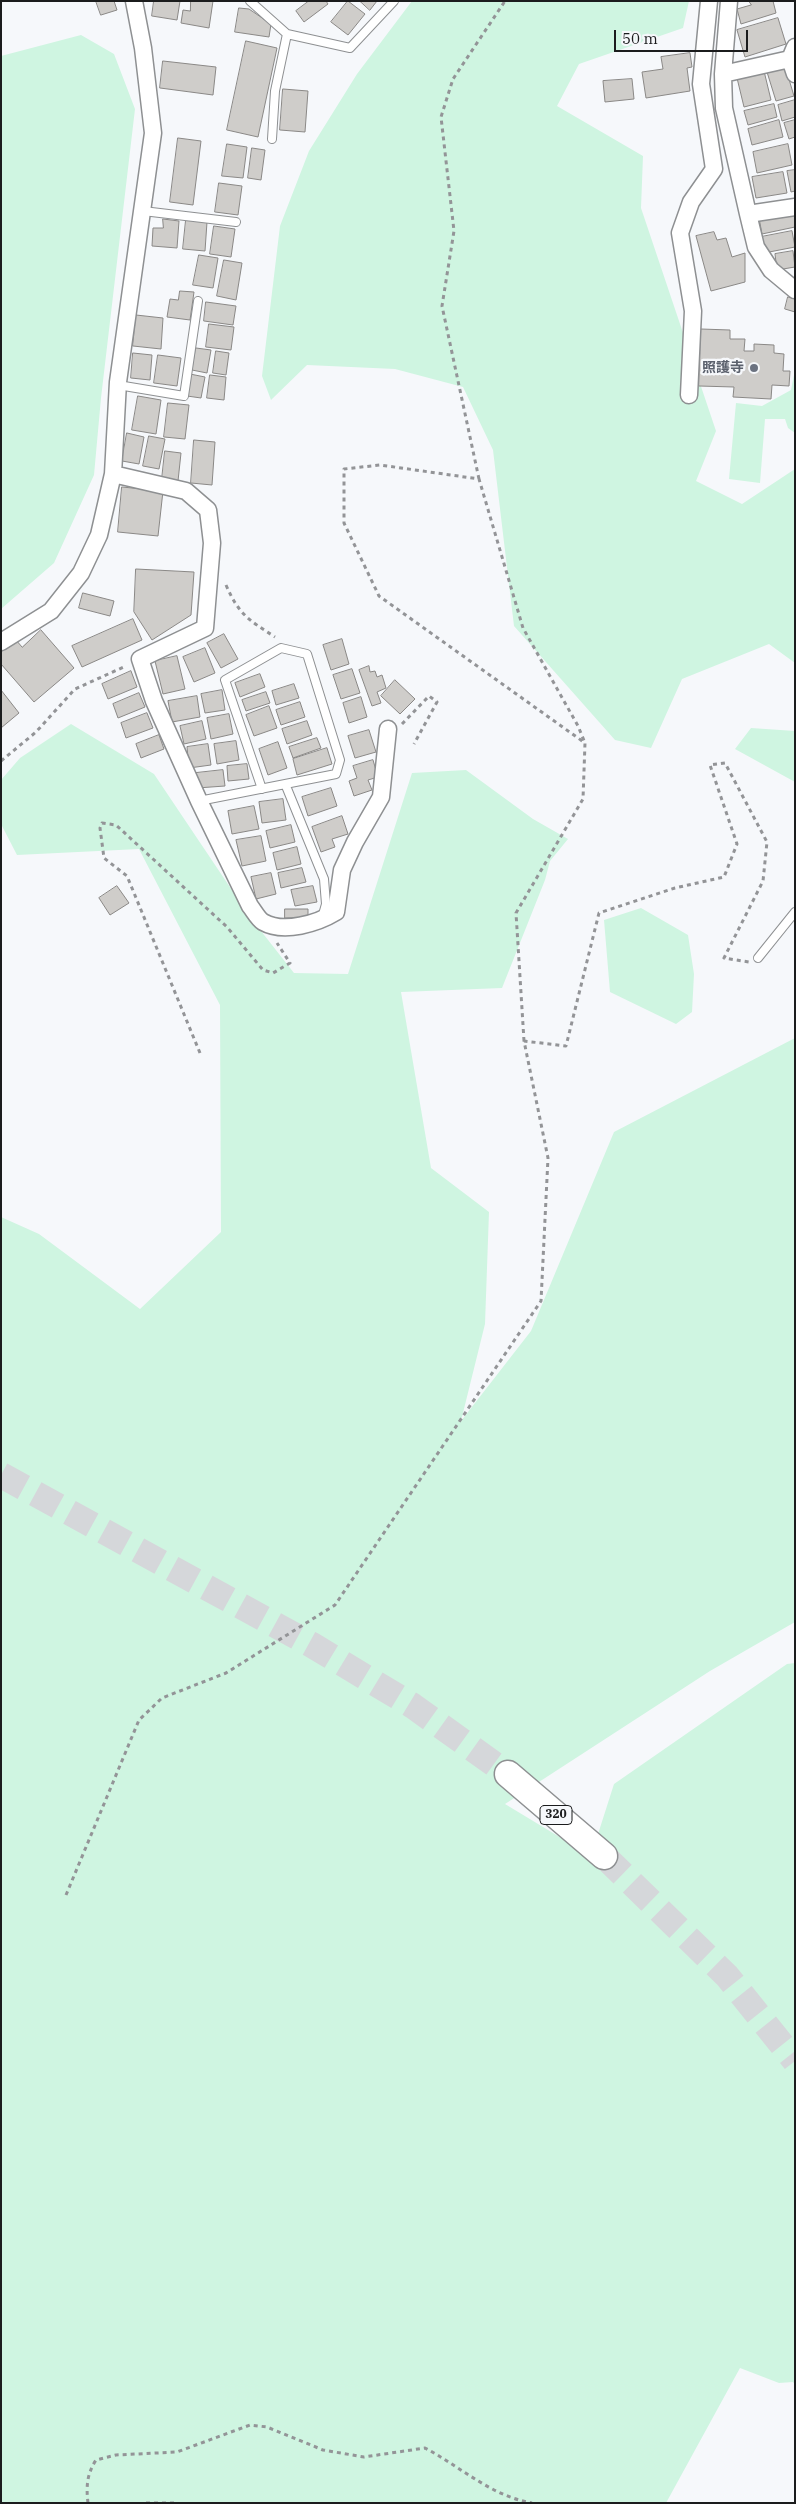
<!DOCTYPE html>
<meta charset="utf-8">
<style>
body{margin:0}
#map{position:relative;width:796px;height:2504px;overflow:hidden;background:#f6f8fb;font-family:"IBM Plex Serif",serif}
canvas{display:block}
.frame{position:absolute;inset:0;border:2px solid #1b1c1d;pointer-events:none}
.scale{position:absolute;left:614px;top:30px;width:134px;height:22px;box-sizing:border-box;border:2px solid #1b1c1d;border-top:0;padding-left:6px;font-size:15px;line-height:18px;white-space:nowrap;color:#1b1c1d;-webkit-text-stroke:4px #f6f8fb;paint-order:stroke}
</style>
<div id="map">
<canvas width="796" height="2504"></canvas>
<div class="frame"></div>
<div class="scale">50 m</div>
</div>
<script>
const ctx = document.querySelector('canvas').getContext('2d');
ctx.lineJoin = 'round';
function paint(path, color) { ctx.fillStyle = color; ctx.fill(path, 'evenodd'); }
function strokePath(path, color, width, dash) { ctx.strokeStyle = color; ctx.lineWidth = width; ctx.lineCap = dash ? 'butt' : 'round'; ctx.setLineDash(dash || []); ctx.stroke(path); }
function label(font, color, halo, rows, align = 'center') {
  ctx.font = font + ' "IBM Plex Serif","Noto Sans JP",serif'; ctx.lineWidth = 4.5; ctx.setLineDash([]); ctx.textBaseline = 'middle'; ctx.strokeStyle = halo; ctx.fillStyle = color; for (const [text, x, y, turn = 0] of rows) {
    ctx.save(); ctx.translate(x, y); ctx.rotate((+turn || 0) * Math.PI / 180); ctx.textAlign = isNaN(turn) ? turn : align; if (halo) ctx.strokeText(text, 0, 0); ctx.fillText(text, 0, 0); ctx.restore();
  }
}
paint(new Path2D(`
 M412 1H689L683 28 579 64 557 106 643 156 641 208 716 431 696 481 742 504 795 469V663L769 644 682 679 651 748 615 740 514 626 493 450 463 387 395 369 307 365 271 400 262 376 280 226 309 151 357 74Z
 M81 35 114 54 135 109 101 398 94 475 54 563 1 609V56Z
 M795 370V433L788 428 785 419H765L760 483 729 479 736 403 762 406 791 390Z
 M71 724 154 774 250 917 294 973 348 974 412 773 466 770 533 819 568 839 550 861 545 880 502 988 401 992 431 1168 489 1212 485 1324 461 1421 531 1331 614 1132 795 1038V1622L710 1671 505 1804 591 1856 614 1784 787 1664 795 1663V2385L793 2382 779 2383 740 2368 666 2503H1V1217L39 1234 140 1309 221 1232 220 1005 139 849 17 855 1 824V780L20 758Z
 M751 728 795 731V782L735 749Z
 M641 908 688 935 694 974 692 1012 676 1024 610 992 604 920Z`), '#cff5e1');
const building = new Path2D(`
 M96 1H114L117 10 101 15Z
 M154 1H180L177 20 152 16Z
 M191 1H213L209 28 181 23 183 10 190 11Z
 M309 1H326L328 4 304 22 296 11Z
 M348 1 365 14 348 35 331 22Z
 M360 1H377L370 10Z
 M749 1H773L776 13 741 24 737 9 751 5Z
 M239 8 249 9 271 24 269 37 235 32Z
 M778 18 786 44 745 57 737 30Z
 M246 41 277 48 258 137 227 130Z
 M690 53 692 67 687 68 690 91 646 98 642 72 663 69 661 57Z
 M163 61 216 67 213 95 160 88Z
 M785 66 794 96 776 101 767 72Z
 M764 71 771 100 744 107 737 78Z
 M632 79 634 99 605 102 603 81Z
 M283 89 308 91 305 132 280 130Z
 M795 100V117L782 121 778 105Z
 M774 104 777 117 748 125 744 111Z
 M779 120 783 137 752 145 748 129Z
 M795 120V137L789 139 784 123Z
 M178 138 201 141 193 205 170 202Z
 M227 144 247 147 243 178 222 176Z
 M788 144 792 165 757 173 753 152Z
 M252 148 265 150 261 180 248 178Z
 M795 170V191L791 192 787 171Z
 M783 172 787 193 756 198 752 177Z
 M219 183 242 186 238 215 215 212Z
 M795 211V227L762 234 759 218Z
 M163 219 179 221 177 248 152 246 153 228H163Z
 M186 220 207 222 205 251 183 249Z
 M214 226 235 229 231 257 210 254Z
 M792 231 795 247 764 253 761 237Z
 M714 232 717 240 726 238 732 257 745 253V282L711 291 696 236Z
 M793 251 795 267 777 270 775 254Z
 M199 255 218 258 213 288 193 285Z
 M224 260 242 263 236 300 217 296Z
 M180 291 194 292 190 320 167 317 170 299 178 300Z
 M788 297 795 299V312L785 309Z
 M206 302 236 306 233 325 204 321Z
 M136 315 163 318 161 349 133 346Z
 M209 324 234 327 231 350 206 347Z
 M701 329 730 330V339H745L744 351H754V344L774 345V353L784 354 783 371H790L789 386 772 385 771 399 733 397 734 387 699 386Z
 M196 348 211 350 207 373 192 370Z
 M216 351 229 353 226 375 213 373Z
 M133 353 152 355 150 380 131 378Z
 M158 355 181 358 177 386 154 383Z
 M190 374 205 377 201 398 187 396Z
 M210 375 226 377 224 400 207 398Z
 M138 396 161 400 156 434 132 430Z
 M168 403 189 405 185 439 164 437Z
 M127 433 144 437 139 464 122 461Z
 M149 436 165 439 159 469 143 466Z
 M194 440 215 442 212 485 191 483Z
 M165 451 181 453 178 481 162 479Z
 M122 487 163 491 158 536 118 532Z
 M136 569 194 572 191 615 152 640 134 612Z
 M83 593 114 601 110 616 79 608Z
 M133 619 142 640 82 667 72 646Z
 M41 630 74 668 34 702 1 664V652L16 640 22 647Z
 M224 634 238 659 221 668 207 643Z
 M342 639 349 664 331 670 323 645Z
 M205 648 215 673 194 682 183 657Z
 M177 656 185 689 163 694 155 661Z
 M369 666 370 672 375 671 377 677 382 675 386 688 377 692 381 703 372 706 359 670Z
 M352 669 360 693 341 699 333 675Z
 M131 671 137 687 108 699 102 684Z
 M260 674 265 687 240 697 235 683Z
 M395 680 415 699 400 714 381 696Z
 M294 684 299 698 276 705 272 691Z
 M1 690 19 713 1 728Z
 M222 690 225 710 205 713 201 694Z
 M266 692 270 703 246 711 242 700Z
 M139 693 145 707 118 718 113 704Z
 M197 696 200 717 172 722 168 701Z
 M361 697 367 717 349 723 343 703Z
 M300 702 305 717 281 725 276 710Z
 M269 706 277 728 254 736 246 715Z
 M147 713 153 728 126 738 121 723Z
 M229 714 233 734 211 739 207 718Z
 M202 721 206 739 184 744 180 726Z
 M307 721 312 735 287 744 282 729Z
 M369 730 376 752 355 758 348 736Z
 M159 735 164 749 141 758 136 744Z
 M317 738 321 748 293 758 289 747Z
 M236 741 239 760 217 764 214 744Z
 M278 742 287 768 268 775 259 749Z
 M208 744 211 765 189 768 187 747Z
 M327 748 332 764 297 775 293 759Z
 M373 760 378 777 368 780 372 790 354 796 349 781 357 778 353 766Z
 M247 764 249 779 228 781 227 766Z
 M223 770 225 786 197 788 196 773Z
 M331 788 337 806 308 816 302 797Z
 M283 799 286 820 262 823 259 802Z
 M254 806 259 829 232 834 228 811Z
 M342 816 348 834 332 839 335 847 321 852 312 827Z
 M291 825 295 842 270 848 266 831Z
 M261 836 266 861 242 866 236 840Z
 M297 847 301 864 277 870 273 853Z
 M302 868 306 882 281 888 278 873Z
 M271 873 276 894 256 899 251 877Z
 M117 886 129 903 110 915 99 898Z
 M313 886 317 902 295 906 291 890Z
 M285 909H308V918H285Z`);
paint(building, '#cfcdca');
strokePath(building, '#8a8886', 1);
strokePath(new Path2D(`
 M1 1475 312 1645 413 1706 508 1774
 M604 1856 727 1976 795 2061`), '#d5d7da', 26, [26, 13]);
const service = new Path2D(`
 M250 1 287 34 350 48 394 1
 M272 139 275 91 287 34
 M143 211 236 222
 M118 385 184 396 198 301
 M286 786 324 879 326 904 322 918
 M199 801 336 774 340 760 307 654 281 648 225 680 262 789
 M758 958 795 912`);
const minor = new Path2D(`
 M729 1 723 74 724 108 748 214 756 247 771 270 795 290
 M795 47 790 59 795 74
 M723 74 790 59
 M748 214 795 207
 M689 395 693 311 680 233 691 202 714 169 701 84 709 1
 M113 474 186 491 208 510 212 543 205 628 140 659 154 701 199 801 250 906C254 911 258 919 263 922 284 934 318 923 336 912L342 870 355 842 381 797 388 729
 M1 642 51 611 81 573 99 535 113 474 118 382 153 133 143 48 134 1`);
const trunk = new Path2D(`
 M508 1774 604 1856`);
strokePath(service, '#8e9092', 10);
strokePath(minor, '#8e9092', 19);
strokePath(trunk, '#8e9092', 29);
strokePath(new Path2D(`
 M479 479 442 306 454 231 441 117 453 79 505 1
 M226 585C239 615 249 620 275 637
 M402 724 429 696 437 702 414 744
 M1 761 36 732 75 689 126 666
 M524 1041 516 913 583 799 585 743 379 596 344 523V469L380 465 479 479 523 628 578 726 585 743
 M200 1053 127 876 104 858 100 828 102 823 116 825 227 927 263 970 273 973 290 963 277 943
 M66 1895 139 1720 162 1698 226 1673 335 1605 541 1301 548 1158 524 1041 566 1046 599 913 675 888 724 877 737 844 710 765 725 763 767 842 763 881 724 958 749 962
 M88 2503C86 2486 87 2474 96 2460L116 2455 177 2452 250 2425 267 2427 323 2450 364 2457 425 2448C461 2467 491 2496 532 2503
 M146 2503H174`), '#939497', 3, [4, 4]);
strokePath(service, '#fff', 8);
strokePath(minor, '#fff', 16);
strokePath(trunk, '#fff', 26);
for (const [x, y, r, color] of [
 [754,368,5,"#6b7280"]
]) { const dot = new Path2D(); dot.arc(x, y, r, 0, 2 * Math.PI); ctx.fillStyle = color; ctx.fill(dot); strokePath(dot, '#f6f8fb', 2); }
for (const [x, y, w] of [
 [556,1815,32]
]) { const box = new Path2D(); box.roundRect(x - w / 2, y - 9.5, w, 19, 4); ctx.fillStyle = '#f6f8fb'; ctx.fill(box); strokePath(box, '#1b1c1d', 1); }
label('bold 12px', '#1b1c1d', null, [
 ["320",556,1815]
]);
label('bold 14px', '#5b616d', '#f6f8fb', [
 ["照護寺",744,368]
], 'right');
</script>
